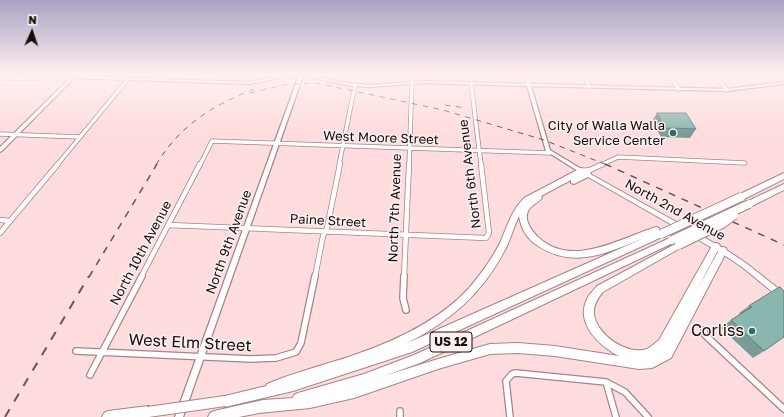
<!DOCTYPE html>
<style>
body{margin:0}
#map{position:relative;width:784px;height:417px;overflow:hidden;background:#ffddde;font-family:"Golos Text",sans-serif}
canvas{display:block}
.north{position:absolute;left:12px;top:12px;width:40px;height:40px;-webkit-text-stroke:3px #faf1f1;paint-order:stroke;rotate:3deg;font-size:11px;font-weight:700;line-height:16px;text-align:center;color:#1a0c0d}
.north::after{content:'';display:block;margin:auto;width:14px;height:18px;background:#1a0c0d;clip-path:polygon(50% 0,100% 100%,50% 72%,0 100%)}
</style>
<div id="map">
<canvas width="784" height="417"></canvas>
<div class="north">N</div>
</div>
<script>
const ctx = document.querySelector('canvas').getContext('2d');
ctx.lineJoin = 'round';
function paint(path, color) { ctx.fillStyle = color; ctx.fill(path, 'evenodd'); }
function strokePath(path, color, width, dash) { ctx.strokeStyle = color; ctx.lineWidth = width; ctx.lineCap = dash ? 'butt' : 'round'; ctx.setLineDash(dash || []); ctx.stroke(path); }
function label(font, color, halo, rows, align = 'center') {
  ctx.font = font + ' "Golos Text",sans-serif'; ctx.lineWidth = 3; ctx.setLineDash([]); ctx.textBaseline = 'middle'; ctx.strokeStyle = halo; ctx.fillStyle = color; for (const [text, x, y, turn = 0] of rows) {
    ctx.save(); ctx.translate(x, y); ctx.rotate((+turn || 0) * Math.PI / 180); ctx.textAlign = isNaN(turn) ? turn : align; if (halo) ctx.strokeText(text, 0, 0); ctx.fillText(text, 0, 0); ctx.restore();
  }
}
paint(new Path2D(`
 M407 75H521L522 80 432 78Z`), '#f4cccd');
const minorFar2 = new Path2D(`
 M526 75 529 85
 M584 75 589 87
 M669 75 679 89
 M714 75 727 90
 M0 78 70 79
 M471 83 481 165
 M0 134 80 137
 M57 165 128 79
 M200 165 212 141 550 153
 M339 165 355 85
 M409 165 412 82
 M601 165 618 157 745 163`);
const minorFar1 = new Path2D(`
 M581 171 590 170 603 164
 M0 220 10 221
 M168 225 486 238 489 233 481 164
 M0 233 58 164
 M141 277 200 164
 M315 277 323 236 327 228 340 164
 M404 277 409 164`);
const minor = new Path2D(`
 M404 276 403 298 406 310
 M704 330 705 335 784 409
 M76 351 251 359 276 358 296 352 301 343 315 276
 M90 375 142 276
 M606 382 616 417
 M400 411V417
 M510 417 506 381 512 374 516 373 606 382 625 392 648 417`);
const tertiary = new Path2D(`
 M287 75H293L291 76 249 84 72 78 70 77 72 76 249 82Z
 M299 75H307L347 83 370 85 422 81 727 89 784 82V84L727 91 531 86 550 150 583 170 584 171 581 173 546 151 527 86 422 83 370 87 347 85 303 76 183 417H175Z`);
const secondary = new Path2D(`
 M73 75H77L2 151 0 152V147Z
 M583 170 725 249 746 263 784 293V300L781 299 742 267 721 253 581 173 580 172Z`);
const motorway = new Path2D(`
 M581 168 584 169V172H590L591 174 590 176 574 184 571 183V180L541 196 542 198C539 202 534 204 530 208 522 218 531 230 538 237 572 269 620 238 656 227L659 228 660 231 664 232 665 234 664 236 412 352 293 391 225 407 221 405 219 401 221 397 266 386 267 384C295 372 325 365 354 355 395 341 439 321 469 288 480 275 492 259 500 243 507 227 511 211 524 198ZM519 216C521 229 527 239 538 246 575 270 608 252 644 238L405 344C450 322 483 293 506 248 511 238 514 226 519 216Z
 M784 173V179L744 199 741 200 737 197 738 195Z
 M784 184V190L752 206 749 207 745 204 746 202Z
 M672 237 675 238 676 240 675 242 420 363 384 376 438 359 490 344 518 343 555 346 619 356C599 346 575 323 587 299 589 294 594 290 597 286L679 242 682 243 683 245 682 247 603 292C598 298 593 305 594 314 596 334 627 356 647 349 651 347 656 342 659 340L713 244 716 243 719 244 720 246 696 292 720 248 723 247 726 248 727 251 671 358 652 368 639 369 555 356 518 353 490 354 438 369 354 398 310 408 259 413 239 417H208L210 413 214 411 263 400 293 398 294 395 298 393 364 374 414 355Z
 M148 406 152 408 154 412 152 416 150 417H102L104 413 108 411Z`);
strokePath(minorFar2, '#aa8384', 5);
strokePath(minorFar1, '#aa8384', 6);
strokePath(minor, '#aa8384', 8);
strokePath(tertiary, '#aa8384', 2.5);
strokePath(secondary, '#aa8384', 2);
strokePath(motorway, '#aa8384', 2);
strokePath(minorFar2, '#fff', 3.5);
strokePath(minorFar1, '#fff', 4.5);
strokePath(minor, '#fff', 5.5);
paint(tertiary, '#fff');
paint(secondary, '#fff');
paint(motorway, '#fff');
strokePath(new Path2D(`
 M289 79 304 75
 M250 93 283 85 316 83 443 110 544 140 607 165
 M445 105 466 108
 M156 165C179 126 214 104 255 89`), '#6a5556', 1, [5.5, 5.5]);
strokePath(new Path2D(`
 M605 164 784 245
 M89 277 157 164`), '#6a5556', 1.5, [7, 7]);
strokePath(new Path2D(`
 M5 417 89 276`), '#6a5556', 2, [9, 9]);
const motorwayBridgeFar1 = new Path2D(`
 M661 234 741 197
 M672 240 749 204
 M679 245 722 224 734 215`);
const motorwayBridge = new Path2D(`
 M148 412 225 401`);
strokePath(motorwayBridgeFar1, '#aa8384', 10, []);
strokePath(motorwayBridge, '#aa8384', 12, []);
strokePath(motorwayBridgeFar1, '#fff', 8);
strokePath(motorwayBridge, '#fff', 10);
paint(new Path2D(`
 M657 113 696 129 690 138 661 137 652 121Z
 M780 287 764 351 753 358 721 328 731 320 740 314 739 313 749 306Z`), '#779d97');
const building = new Path2D(`
 M657 113H686L696 129 666 128Z
 M780 287 784 291V337L764 351 731 320 752 307 749 306Z`);
paint(building, '#8ab6b0');
strokePath(building, '#617f7b', 1);
const sky = ctx.createLinearGradient(0, 0, 0, 133);
sky.addColorStop(0, '#a9a2c4');
sky.addColorStop(0.56, '#fff0f0');
sky.addColorStop(1, '#fff0f000');
ctx.fillStyle = sky;
ctx.fillRect(0, 0, 784, 133);
for (const [x, y, r, color] of [
 [673,133,4,"#266f69"],
 [752,331,4,"#266f69"]
]) { const dot = new Path2D(); dot.arc(x, y, r, 0, 2 * Math.PI); ctx.fillStyle = color; ctx.fill(dot); strokePath(dot, '#faf1f1', 1.5); }
for (const [x, y, w] of [
 [451,342,42]
]) { const box = new Path2D(); box.roundRect(x - w / 2, y - 10, w, 20, 3); ctx.fillStyle = '#faf1f1'; ctx.fill(box); strokePath(box, '#1a0c0d', 1); }
label('bold 12px', '#1a0c0d', null, [
 ["US 12",451,342]
]);
label('13px', '#1a0c0d', '#faf1f1', [
 ["City of Walla Walla",665,126],
 ["Service Center",665,141]
], 'right');
label('13px', '#1a0c0d', '#faf1f1', [
 ["West Moore Street",381,138,2],
 ["North 6th Avenue",470,174,-97],
 ["North 7th Avenue",395,208,-88],
 ["North 2nd Avenue",675,210,29],
 ["Paine Street",328,221,3],
 ["North 9th Avenue",229,242,-70],
 ["North 10th Avenue",141,253,-62]
]);
label('16px', '#1a0c0d', '#faf1f1', [
 ["Corliss",744,331]
], 'right');
label('16px', '#1a0c0d', '#faf1f1', [
 ["West Elm Street",190,343,3]
]);
</script>
